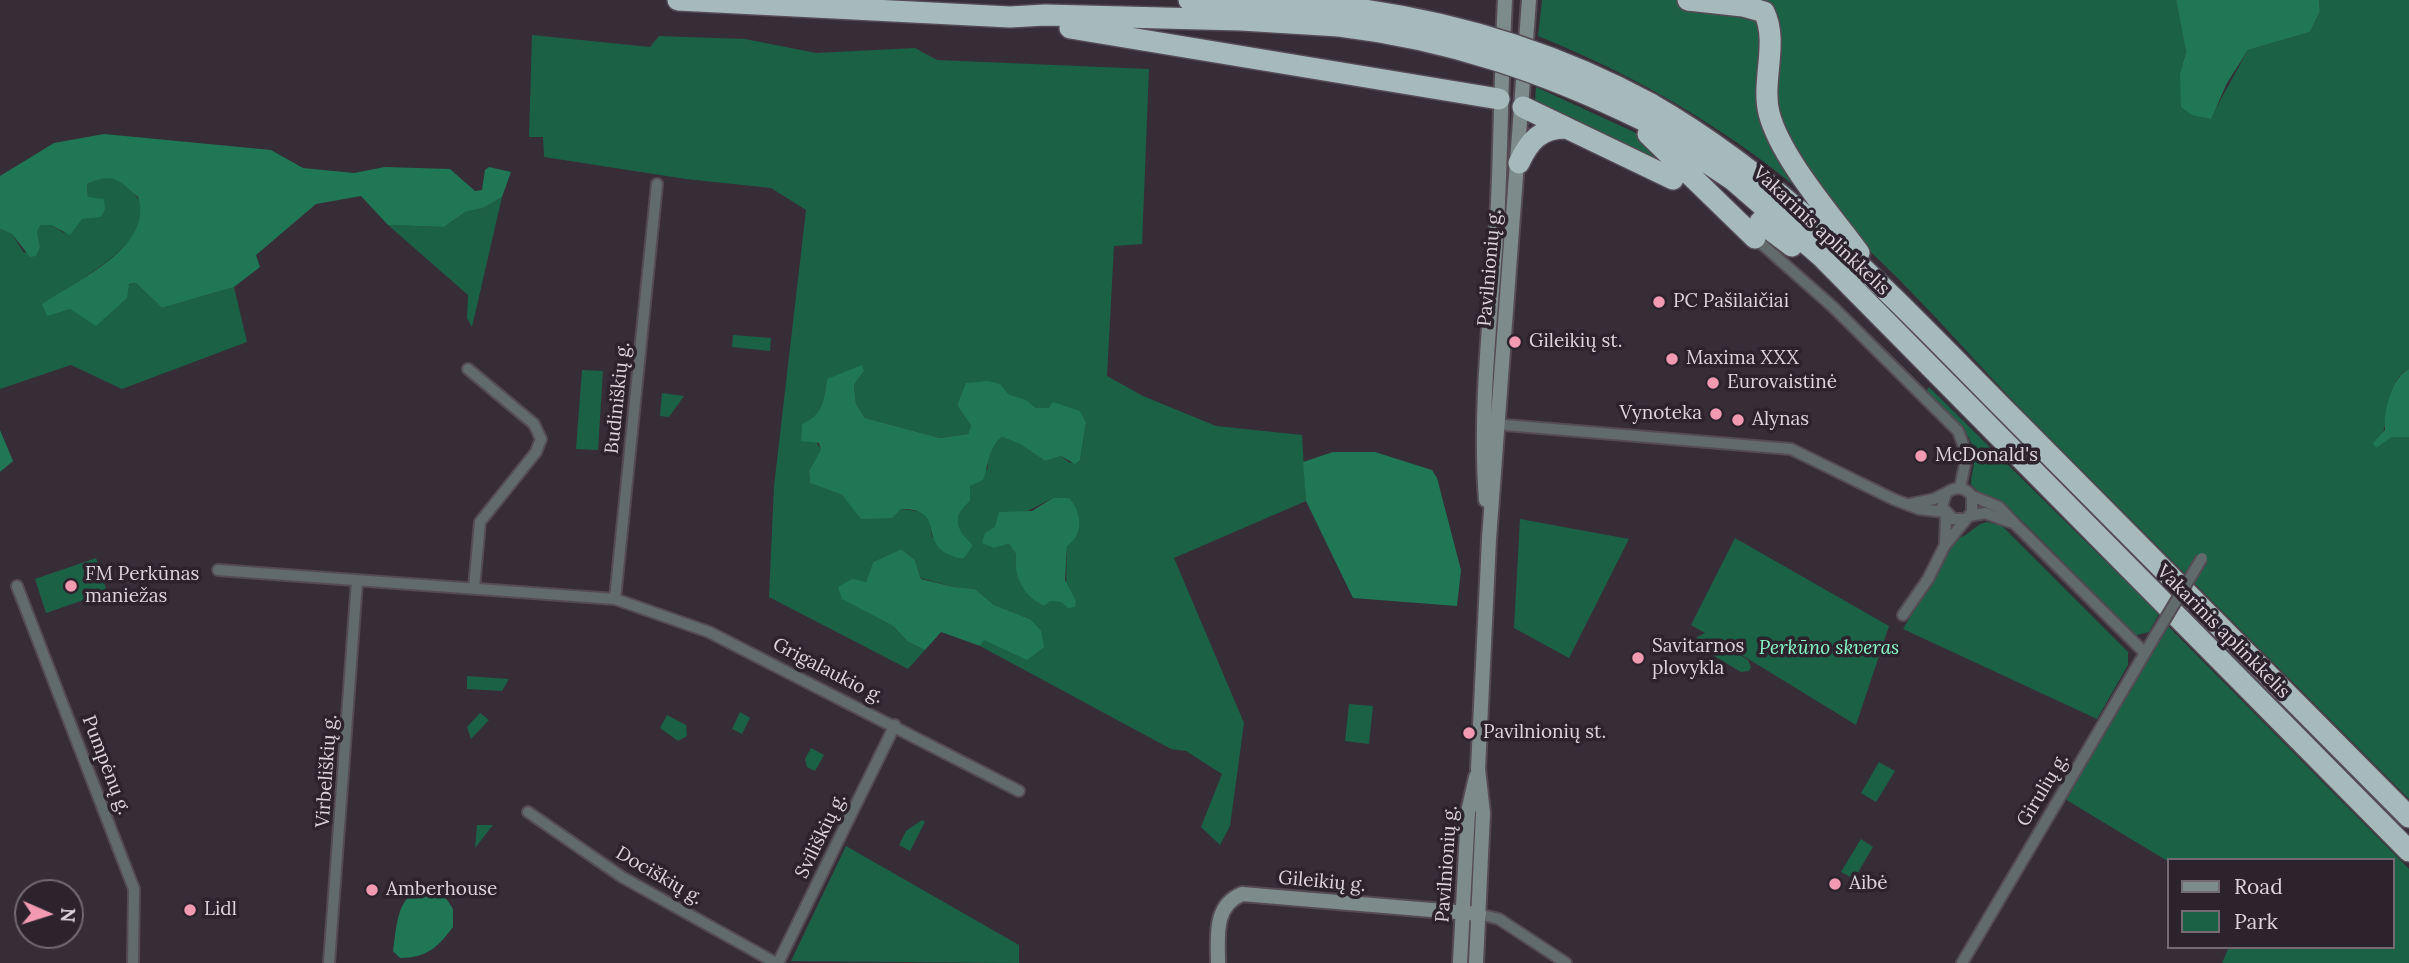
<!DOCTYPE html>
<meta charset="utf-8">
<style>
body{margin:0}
#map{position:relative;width:2409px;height:963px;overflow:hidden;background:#372d37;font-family:Lora,serif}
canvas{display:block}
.legend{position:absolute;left:2167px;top:858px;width:228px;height:91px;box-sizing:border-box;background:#2d232d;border:2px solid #736a72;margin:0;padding:9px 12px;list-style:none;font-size:21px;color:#dbd4da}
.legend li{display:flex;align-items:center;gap:14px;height:35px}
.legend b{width:35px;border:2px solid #736a72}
.north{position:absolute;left:14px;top:879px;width:70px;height:70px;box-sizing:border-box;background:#2d232d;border:2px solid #736a72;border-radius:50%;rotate:93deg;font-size:19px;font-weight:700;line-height:28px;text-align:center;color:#dbd4da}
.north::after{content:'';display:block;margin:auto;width:24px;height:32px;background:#f19ab1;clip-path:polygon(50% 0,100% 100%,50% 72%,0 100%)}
</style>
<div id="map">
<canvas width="2409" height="963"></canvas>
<ul class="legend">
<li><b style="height:9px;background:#7e8b8b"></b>Road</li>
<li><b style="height:19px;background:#1b6146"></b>Park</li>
</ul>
<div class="north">N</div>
</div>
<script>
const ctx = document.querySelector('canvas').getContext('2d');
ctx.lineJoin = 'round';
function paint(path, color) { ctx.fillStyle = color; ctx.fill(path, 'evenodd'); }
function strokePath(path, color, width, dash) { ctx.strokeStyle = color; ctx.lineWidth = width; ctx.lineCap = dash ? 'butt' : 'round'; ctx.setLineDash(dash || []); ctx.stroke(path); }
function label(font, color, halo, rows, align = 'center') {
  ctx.font = font + ' Lora,serif'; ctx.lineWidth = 7; ctx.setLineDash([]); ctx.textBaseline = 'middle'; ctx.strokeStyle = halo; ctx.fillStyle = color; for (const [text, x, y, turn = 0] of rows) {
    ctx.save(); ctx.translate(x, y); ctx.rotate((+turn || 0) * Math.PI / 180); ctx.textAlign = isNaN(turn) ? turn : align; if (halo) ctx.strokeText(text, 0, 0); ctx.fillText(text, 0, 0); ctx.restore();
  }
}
paint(new Path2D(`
 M1542 0H2176L2186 52 2180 73 2210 119 2248 50 2310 32 2320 11 2319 0H2409V369C2386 378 2387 423 2381 444L2392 437H2409V799C2284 673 2158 547 2033 421 1979 367 1930 308 1875 256 1770 157 1671 90 1538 36Z
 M532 35 650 47 659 36 745 39 816 53 915 48 937 60 1149 69 1142 244 1114 246 1107 376 1143 396 1216 426 1302 435 1306 501 1174 558 1244 723 1230 826 1220 845 1201 827 1222 774 1186 751 1171 749 980 646 984 639 1027 659 1030 619 994 605 975 589 954 587 921 578 915 560 901 549 873 562 866 582 843 599 893 626 908 642 925 650 908 669 769 597 774 486 806 210 771 188 686 179 544 157 543 137H529ZM864 371 854 385 856 404 865 418 940 438 968 434 971 426 957 405 964 388C988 392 1017 391 1036 408H1050L1086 423 1080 460 1070 463 1061 456 1045 461 1020 444 1002 437C993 443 987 457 988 468L970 486 956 523 960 534 973 545 932 537 929 517 923 512 901 509 875 518H861L842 495 810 483 809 471 822 450 802 425C823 414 824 401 827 379ZM1053 498 1067 546 1066 588 1076 601H1051L1044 606C1024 596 1013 576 1016 554L1009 544 994 548 985 533Z
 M1536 87 1634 132 1676 171 1535 103Z
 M103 177C116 177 127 186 135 195 171 233 67 288 42 304L136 283 162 308 234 287 247 342 122 389 71 365 0 389V229L12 234 24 253 40 247 37 231 41 225H51L64 233 88 197 87 184Z
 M502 197 472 327 467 318 468 295 388 225 444 227 465 212 483 208Z
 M733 335 771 338 770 351 732 347Z
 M582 370 603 371 598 450 576 449Z
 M1929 387 2159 614 2149 632 2133 636C2094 595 2056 553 2015 514 2002 501 1983 500 1971 484 1971 475 1975 466 1974 457 1974 430 1943 409 1926 392Z
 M662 393 684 396 669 417 660 416Z
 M1520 519 1629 539 1569 658 1514 628Z
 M1988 522 2002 526 2128 652V665L2097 719 1903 629 1957 538C1969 537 1975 523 1988 522Z
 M1735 538 1889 626 1856 725 1724 644 1748 660 1751 667 1749 671 1741 672 1696 645 1697 637 1705 633 1691 625Z
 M96 558 107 592 46 613 35 579Z
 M2168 626 2409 869V963H2222L2229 947H2393V860H2169V862L2065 799Z
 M467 676 509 679 502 691 467 689Z
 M1349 704 1373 706 1369 744 1345 741Z
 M740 712 750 718 742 734 732 729Z
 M480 713 489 720 471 739 467 727Z
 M667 715 686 725 687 736 678 741 660 728Z
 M811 748 824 755 815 771 807 767 805 759Z
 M1879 762 1895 771 1876 802 1861 793Z
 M922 820 925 822 910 851 899 845 906 831Z
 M477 825H493L475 848Z
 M1861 839 1873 847 1854 879 1841 872Z
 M846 846 1019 945V963L791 961Z`), '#1b6146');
paint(new Path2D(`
 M2176 0H2319L2320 11 2310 32 2248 50 2227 83 2211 119 2192 115 2181 107 2180 73 2186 52Z
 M104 134 271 150 303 168 354 173 385 167 450 169 475 191 482 190 485 170 489 167 511 172 502 197 483 208 465 212 444 227 388 225 361 196 316 204 256 255 260 267 234 287 162 308 136 283 129 284 127 298 96 326 70 309 47 316 42 304C76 281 155 246 138 197 118 180 113 172 87 184L88 197 104 199 105 209 101 217 82 219 70 235 51 225H41L37 231 40 247 36 256 30 257 12 234 0 229V176L54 143Z
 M862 365 864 371 854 385 856 404 865 418 940 438 968 434 971 426 957 405 966 383 988 381 1000 384 1008 394 1026 400 1036 408H1049L1053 402 1080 411 1086 423 1080 460 1075 464 1061 456 1045 461 1020 444 1002 437C988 447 989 465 983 480L970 486V501C951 517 956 530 973 545L964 558C957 559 954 557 948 554 919 540 946 509 901 509L892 518 861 519 842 495 810 483 809 471 821 450 819 443 801 441 802 424C823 415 824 400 827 379Z
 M2409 369V437H2392L2376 448 2373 443 2385 430C2383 412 2392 376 2409 369Z
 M0 430 13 461 0 472Z
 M1333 452H1375L1432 470 1437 478 1461 570 1457 606 1353 598 1306 501 1303 462Z
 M1053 498H1069C1082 512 1084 535 1067 546L1065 580 1076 601 1075 607 1068 608 1062 602 1051 601 1044 606C1023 596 1013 576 1016 554L1009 544 994 548 982 543 985 533 995 527 999 512 1032 511Z
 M901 549 915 560 921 579 954 587 975 589 994 605 1030 619 1041 631 1044 647 1027 660 984 640 980 646 941 632 925 650 908 642 893 626 842 599 838 587 852 579 866 582 873 562Z
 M424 888 442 892 453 909V927C438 947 427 958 400 958L393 951C397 926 396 896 424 888Z`), '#1f7755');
const street = new Path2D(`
 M1755 238 1833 307 1958 431 1967 454 1960 488
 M468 369 534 424 541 439 536 452 480 522 474 588
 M1493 424 1791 449 1893 499 1919 509 1944 512
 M1972 496 1999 507 2016 525 2145 653
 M1910 504 1934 499 1946 493
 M1969 516 1985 513 2010 522
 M1945 545 1946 515
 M218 570 615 599 657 184
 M17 586 134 889 133 963
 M615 599 709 632 1019 791
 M1903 615 1928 579 1945 545 1972 512V496C1965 487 1955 486 1946 493L1942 507 1953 519H1964
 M528 812 622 877 776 963
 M1479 914 1499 919 1566 963
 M329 963 357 581
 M778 963 895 725
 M1962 963 2155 636`);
const secondary = new Path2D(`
 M1486 500C1479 408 1491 315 1497 223 1501 149 1501 74 1505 0
 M1218 963C1218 937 1213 906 1242 894L1479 914
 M1460 963 1468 812 1476 777
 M1476 963 1483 813 1478 769 1489 539 1529 0`);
const highway = new Path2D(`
 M678 0 1010 17 1045 15 1241 20 1339 26
 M1189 0 1341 7
 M1688 0 1743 6 1764 12C1779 42 1761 81 1769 113 1780 157 1832 216 1859 253
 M1070 28 1499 99
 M1651 104C1792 185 1903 308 2017 422 2148 554 2278 686 2409 817
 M1523 107 1673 179
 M1643 120 1733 180 1822 257 2409 851
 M1648 134 1755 238
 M1519 163C1529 141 1541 128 1565 128
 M1760 222 1792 246`);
strokePath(street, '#554b54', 14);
strokePath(secondary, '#554b54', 18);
strokePath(highway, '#554b54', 24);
strokePath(street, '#626b6b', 10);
strokePath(secondary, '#7e8b8b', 14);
strokePath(highway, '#a6babb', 21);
const streetBridge = new Path2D(`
 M2155 636 2202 558`);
const highwayBridge = new Path2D(`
 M1341 7C1451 20 1553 51 1651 104
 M1339 26C1448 39 1545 72 1643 120`);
strokePath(streetBridge, '#554b54', 14, []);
strokePath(highwayBridge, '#554b54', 24, []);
strokePath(streetBridge, '#626b6b', 10);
strokePath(highwayBridge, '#a6babb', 21);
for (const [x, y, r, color] of [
 [1659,302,7,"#f19ab1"],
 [1515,342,7,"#f19ab1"],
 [1672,359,7,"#f19ab1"],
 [1713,383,7,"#f19ab1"],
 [1716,414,7,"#f19ab1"],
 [1738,420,7,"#f19ab1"],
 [1921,456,7,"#f19ab1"],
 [71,586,7,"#f19ab1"],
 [1638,658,7,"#f19ab1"],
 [1469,733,7,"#f19ab1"],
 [1835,884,7,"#f19ab1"],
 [372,890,7,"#f19ab1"],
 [190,910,7,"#f19ab1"]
]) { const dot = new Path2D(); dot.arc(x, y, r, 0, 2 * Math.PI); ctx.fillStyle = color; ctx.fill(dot); strokePath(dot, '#2d232d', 2.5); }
label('19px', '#dbd4da', '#2d232d', [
 ["Vakarinis aplinkkelis",1821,231,43],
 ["Pavilnionių g.",1490,268,-85],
 ["Budiniškių g.",618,398,-84],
 ["Vakarinis aplinkkelis",2223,632,45],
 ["Grigalaukio g.",828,671,27],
 ["Pumpėnų g.",106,765,69],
 ["Virbeliškių g.",327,771,-86],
 ["Girulių g.",2043,790,-59],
 ["Sviliškių g.",821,836,-64],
 ["Pavilnionių g.",1447,864,-86],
 ["Dociškių g.",659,876,30],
 ["Gileikių g.",1322,882,5]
]);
label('19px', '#dbd4da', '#2d232d', [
 ["PC Pašilaičiai",1673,302],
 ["Gileikių st.",1529,342],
 ["Maxima XXX",1686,359],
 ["Eurovaistinė",1727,383],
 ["Vynoteka",1702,414,"right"],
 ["Alynas",1752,420],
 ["McDonald's",1935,456],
 ["FM Perkūnas",85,575],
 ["maniežas",85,597],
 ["Savitarnos",1652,647],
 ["plovykla",1652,669],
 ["Pavilnionių st.",1483,733],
 ["Aibė",1849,884],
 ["Amberhouse",386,890],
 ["Lidl",204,910]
], 'left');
label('italic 19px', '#87f9c6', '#2d232d', [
 ["Perkūno skveras",1829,649]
]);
</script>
